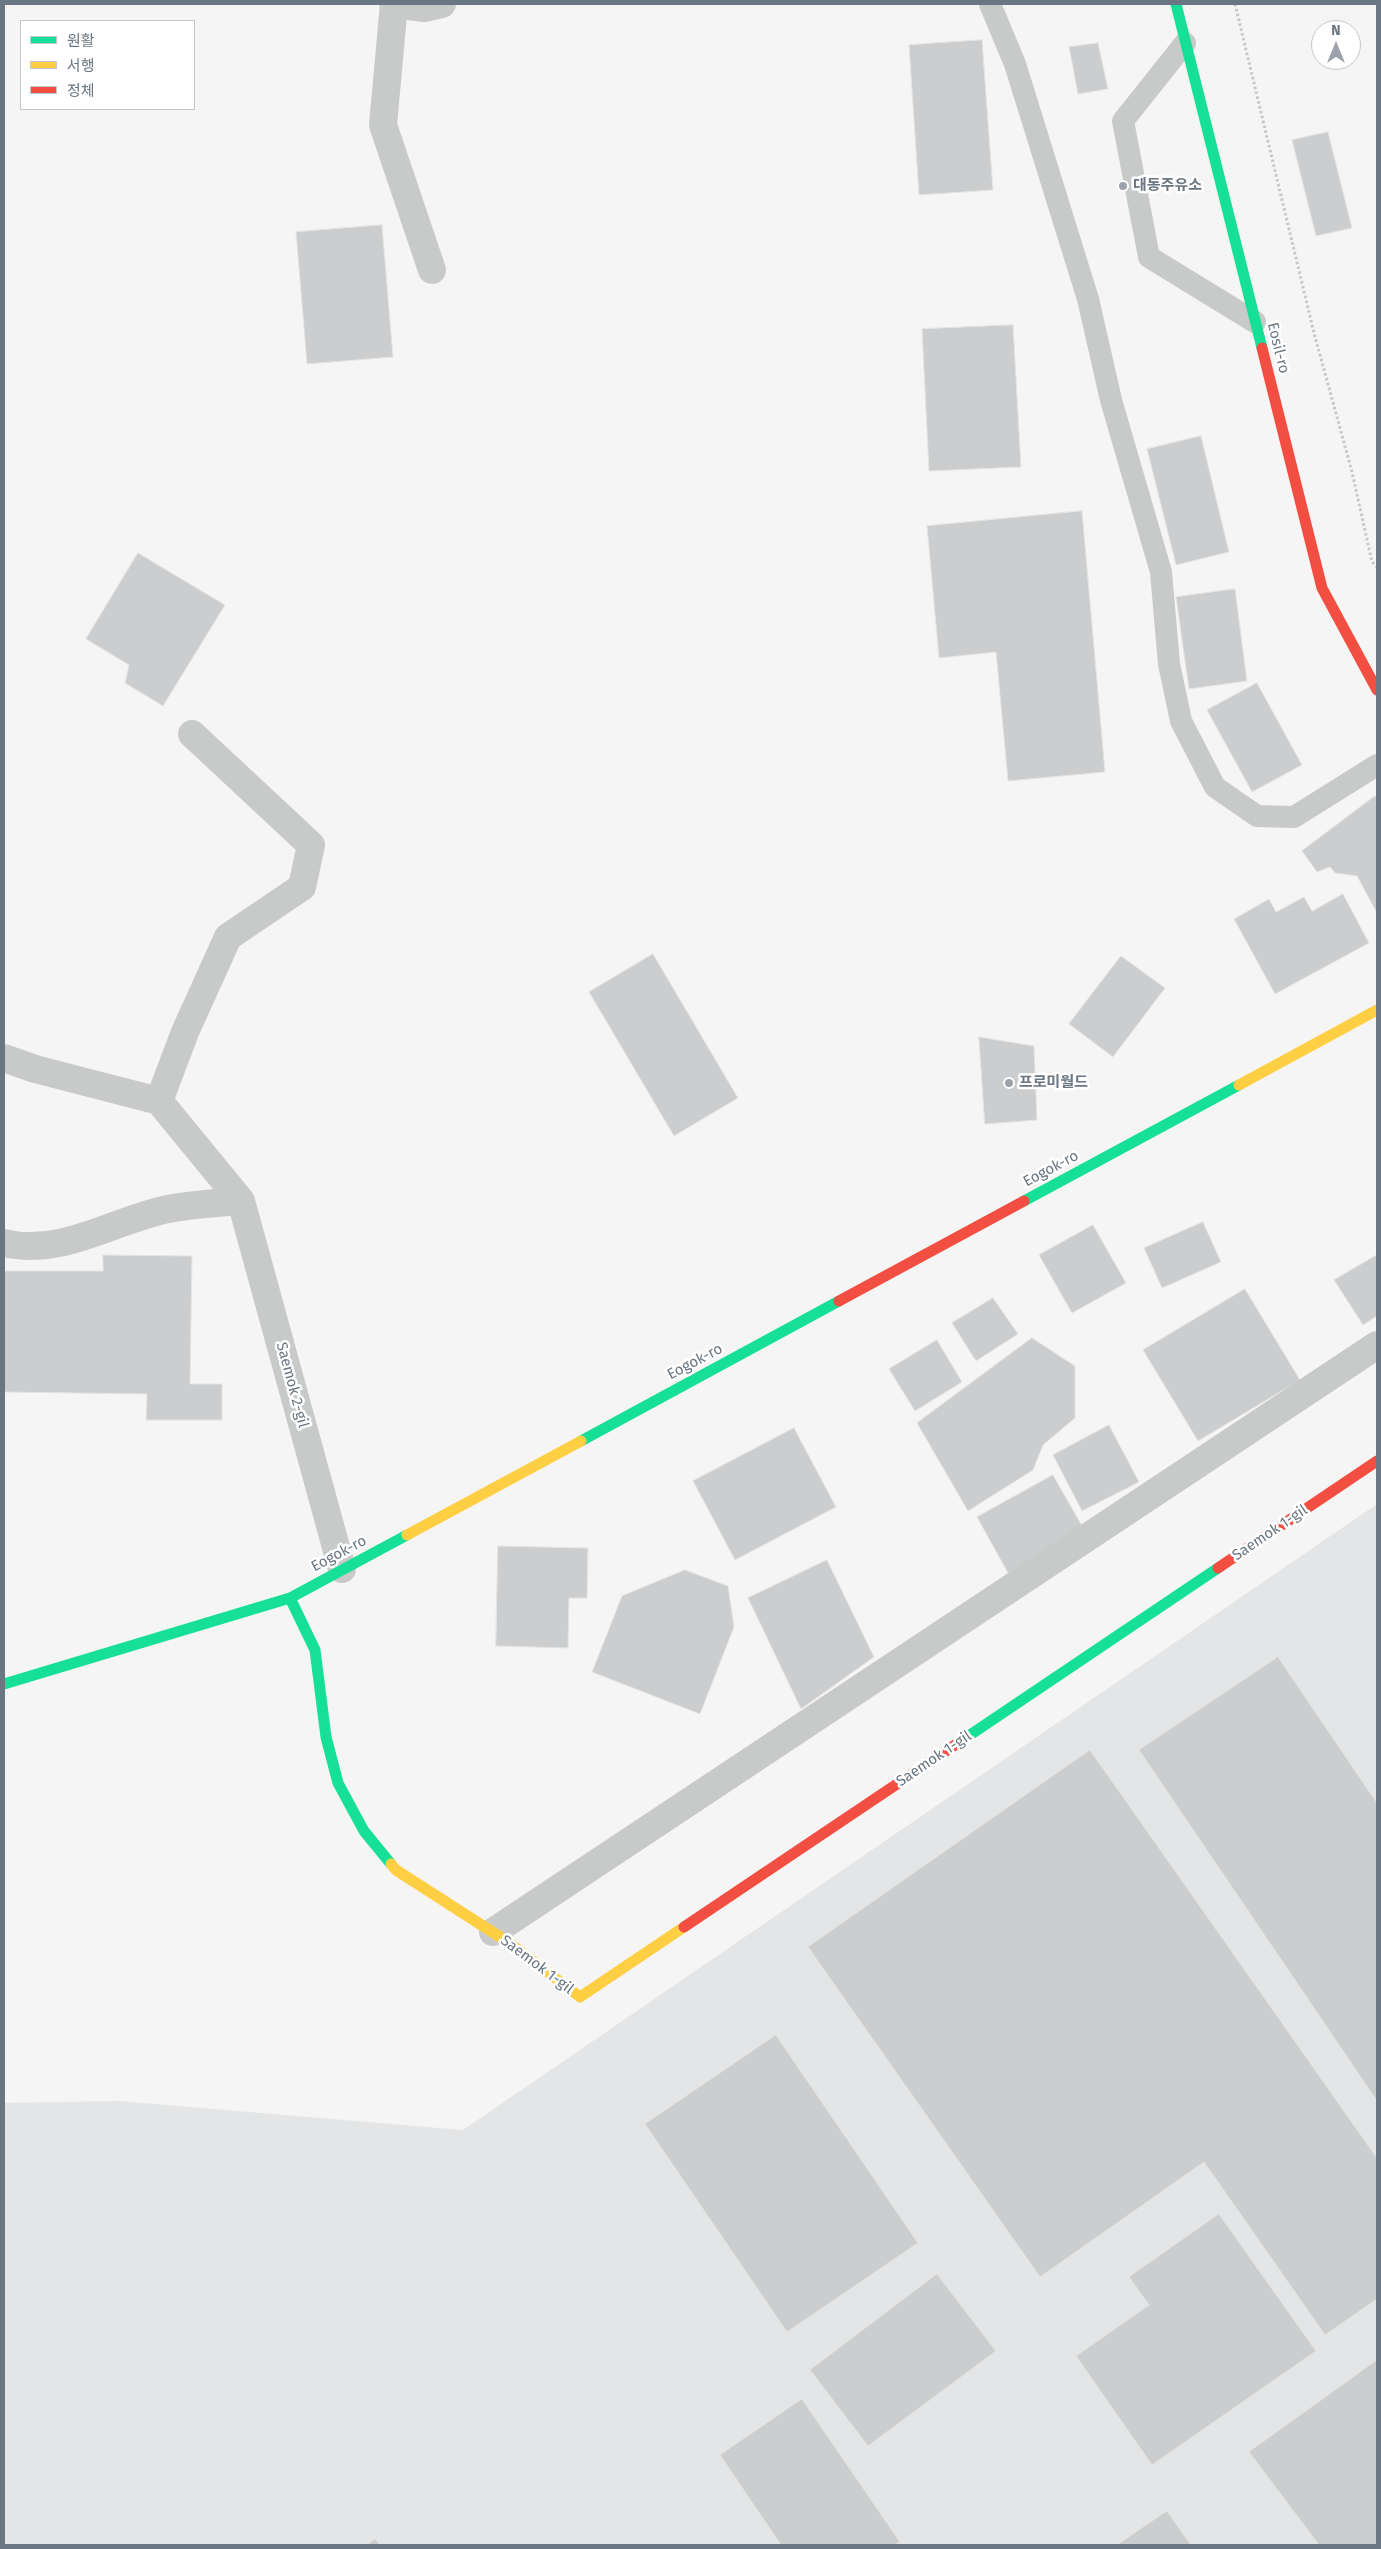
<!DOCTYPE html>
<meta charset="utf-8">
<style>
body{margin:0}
#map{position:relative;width:1381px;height:2549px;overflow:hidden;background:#f5f5f5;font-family:"Fira Sans","Noto Sans KR",sans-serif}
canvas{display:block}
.frame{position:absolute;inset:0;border:5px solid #6a7681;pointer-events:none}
.legend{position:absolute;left:20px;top:20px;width:175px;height:90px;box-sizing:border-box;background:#fff;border:1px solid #c3c8cd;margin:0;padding:6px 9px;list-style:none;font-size:15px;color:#6a7681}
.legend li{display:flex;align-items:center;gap:10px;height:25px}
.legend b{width:25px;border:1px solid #c3c8cd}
.north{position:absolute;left:1311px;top:20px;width:50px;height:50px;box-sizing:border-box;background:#fff;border:1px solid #c3c8cd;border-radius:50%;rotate:0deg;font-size:14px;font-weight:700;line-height:20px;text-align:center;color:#6a7681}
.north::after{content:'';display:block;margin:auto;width:18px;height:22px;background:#9ba2aa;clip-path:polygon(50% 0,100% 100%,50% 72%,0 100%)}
</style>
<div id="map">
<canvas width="1381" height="2549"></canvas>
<div class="frame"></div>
<ul class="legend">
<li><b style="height:6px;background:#16e098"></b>원활</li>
<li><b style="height:6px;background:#ffcf43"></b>서행</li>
<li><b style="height:6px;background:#f24e42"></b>정체</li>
</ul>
<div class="north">N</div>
</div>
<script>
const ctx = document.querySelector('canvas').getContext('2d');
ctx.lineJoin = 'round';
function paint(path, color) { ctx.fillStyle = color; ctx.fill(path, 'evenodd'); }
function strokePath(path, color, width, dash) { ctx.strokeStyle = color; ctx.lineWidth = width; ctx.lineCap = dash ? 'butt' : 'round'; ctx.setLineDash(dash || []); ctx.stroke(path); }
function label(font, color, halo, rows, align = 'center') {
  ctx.font = font + ' "Fira Sans","Noto Sans KR",sans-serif'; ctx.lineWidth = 5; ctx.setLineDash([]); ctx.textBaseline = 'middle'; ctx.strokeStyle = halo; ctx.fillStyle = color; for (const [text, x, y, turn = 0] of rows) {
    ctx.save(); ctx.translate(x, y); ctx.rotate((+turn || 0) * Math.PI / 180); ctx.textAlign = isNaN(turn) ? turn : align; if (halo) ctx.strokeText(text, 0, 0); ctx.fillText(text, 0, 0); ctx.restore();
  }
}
paint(new Path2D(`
 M1377 1504V2545H4V2103L118 2101 463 2130Z`), '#e4e5e6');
const building = new Path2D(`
 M982 40 993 190 919 195 909 45Z
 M1098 43 1108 89 1078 94 1069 47Z
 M1328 132 1352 228 1316 236 1292 140Z
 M382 225 393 357 307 364 296 232Z
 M1013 325 1021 467 929 471 922 329Z
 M1201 436 1229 552 1176 565 1147 449Z
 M1082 511 1105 772 1008 781 996 652 939 658 927 526Z
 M138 553 225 605 163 706 125 683 129 665 86 639Z
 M1235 589 1247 681 1189 689 1176 597Z
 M1257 683 1302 765 1252 792 1207 710Z
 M1375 796 1377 799V913L1357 876 1335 873 1330 867 1317 872 1302 851Z
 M1343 894 1369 943 1275 994 1234 919 1269 899 1276 912 1304 897 1312 911Z
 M653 954 738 1098 674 1136 589 992Z
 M1121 956 1165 988 1113 1057 1069 1024Z
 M979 1037 1034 1046 1037 1120 985 1124Z
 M1203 1222 1221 1262 1162 1288 1144 1248Z
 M1093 1225 1126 1283 1072 1313 1039 1255Z
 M103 1255 192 1256 190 1384H222V1420H146L147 1394 4 1392V1271H103Z
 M1377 1255V1316L1363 1325 1334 1280Z
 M1245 1289 1300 1380 1198 1441 1143 1350Z
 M993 1298 1018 1334 976 1361 952 1323Z
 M1032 1338 1075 1366V1418L1043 1445 1033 1470 968 1511 917 1423Z
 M937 1340 962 1382 915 1411 889 1369Z
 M1109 1425 1139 1482 1082 1511 1053 1455Z
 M794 1428 836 1507 735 1560 693 1481Z
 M1053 1475 1085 1531 1008 1573 977 1517Z
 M498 1546 588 1548 587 1598H569L568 1648 496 1646Z
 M827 1560 874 1657 801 1709 748 1598Z
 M685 1570 728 1586 734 1627 700 1714 592 1672 622 1596Z
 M1278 1657 1377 1803V2101L1139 1750Z
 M1090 1750 1377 2158V2299L1325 2335 1204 2162 1040 2277 808 1947Z
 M776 2035 918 2243 787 2332 645 2124Z
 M1219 2214 1316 2351 1152 2465 1076 2356 1149 2305 1129 2277Z
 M937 2274 996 2351 868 2446 810 2370Z
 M1377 2360V2545H1319L1249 2452Z
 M802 2399 900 2542 895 2545H781L720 2455Z
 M1167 2511 1191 2545H1117Z
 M375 2539 380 2545H367Z`);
paint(building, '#cccdce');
strokePath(building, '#e4e4e4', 1);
strokePath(new Path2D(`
 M1235 4 1314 333 1352 472 1372 562 1377 567`), '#c6c7c8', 3, [2.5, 2.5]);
strokePath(new Path2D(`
 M990 4 1015 64 1088 299 1111 400 1161 572 1169 664 1181 721 1215 787 1257 816 1294 817 1377 765
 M1185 43 1123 121 1149 257 1255 322`), '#c8caca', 22);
strokePath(new Path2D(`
 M393 4 424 8 442 4
 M394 4 383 125 432 270
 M4 1058 35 1069 159 1101 241 1201
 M159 1101 185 1032 228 937 302 887 311 845 192 734
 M4 1243C61 1257 114 1220 168 1209 192 1204 217 1203 241 1201L342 1569
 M493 1932 1377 1345`), '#c8caca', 28);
strokePath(new Path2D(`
 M1176 4 1262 348
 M1024 1201 1239 1085
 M581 1441 839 1301
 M290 1598 315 1650 326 1737 338 1783 364 1831 391 1864
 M4 1684 290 1598 407 1535
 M961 1741 1218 1568`), '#16e098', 11);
strokePath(new Path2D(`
 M1239 1085 1377 1010
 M407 1535 581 1441
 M391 1864 396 1870 511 1944 580 1997 684 1927`), '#ffcf43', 11);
strokePath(new Path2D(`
 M1262 348 1322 588 1377 690
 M839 1301 1024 1201
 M1218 1568 1377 1461
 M684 1927 961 1741`), '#f24e42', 11);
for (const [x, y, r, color] of [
 [1123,186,5,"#9ba2aa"],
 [1009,1083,5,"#9ba2aa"]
]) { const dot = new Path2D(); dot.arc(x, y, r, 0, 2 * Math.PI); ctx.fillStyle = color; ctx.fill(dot); strokePath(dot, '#fff', 2); }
label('bold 15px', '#6a7681', '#fff', [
 ["대동주유소",1133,186],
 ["프로미월드",1019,1083]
], 'left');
label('15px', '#6a7681', '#fff', [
 ["Eosil-ro",1278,348,76],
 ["Eogok-ro",1051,1169,-28],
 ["Eogok-ro",695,1362,-28],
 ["Saemok 2-gil",292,1385,75],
 ["Saemok 1-gil",1270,1533,-34],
 ["Eogok-ro",339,1554,-28],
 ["Saemok 1-gil",934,1759,-34],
 ["Saemok 1-gil",537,1965,37]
]);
</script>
